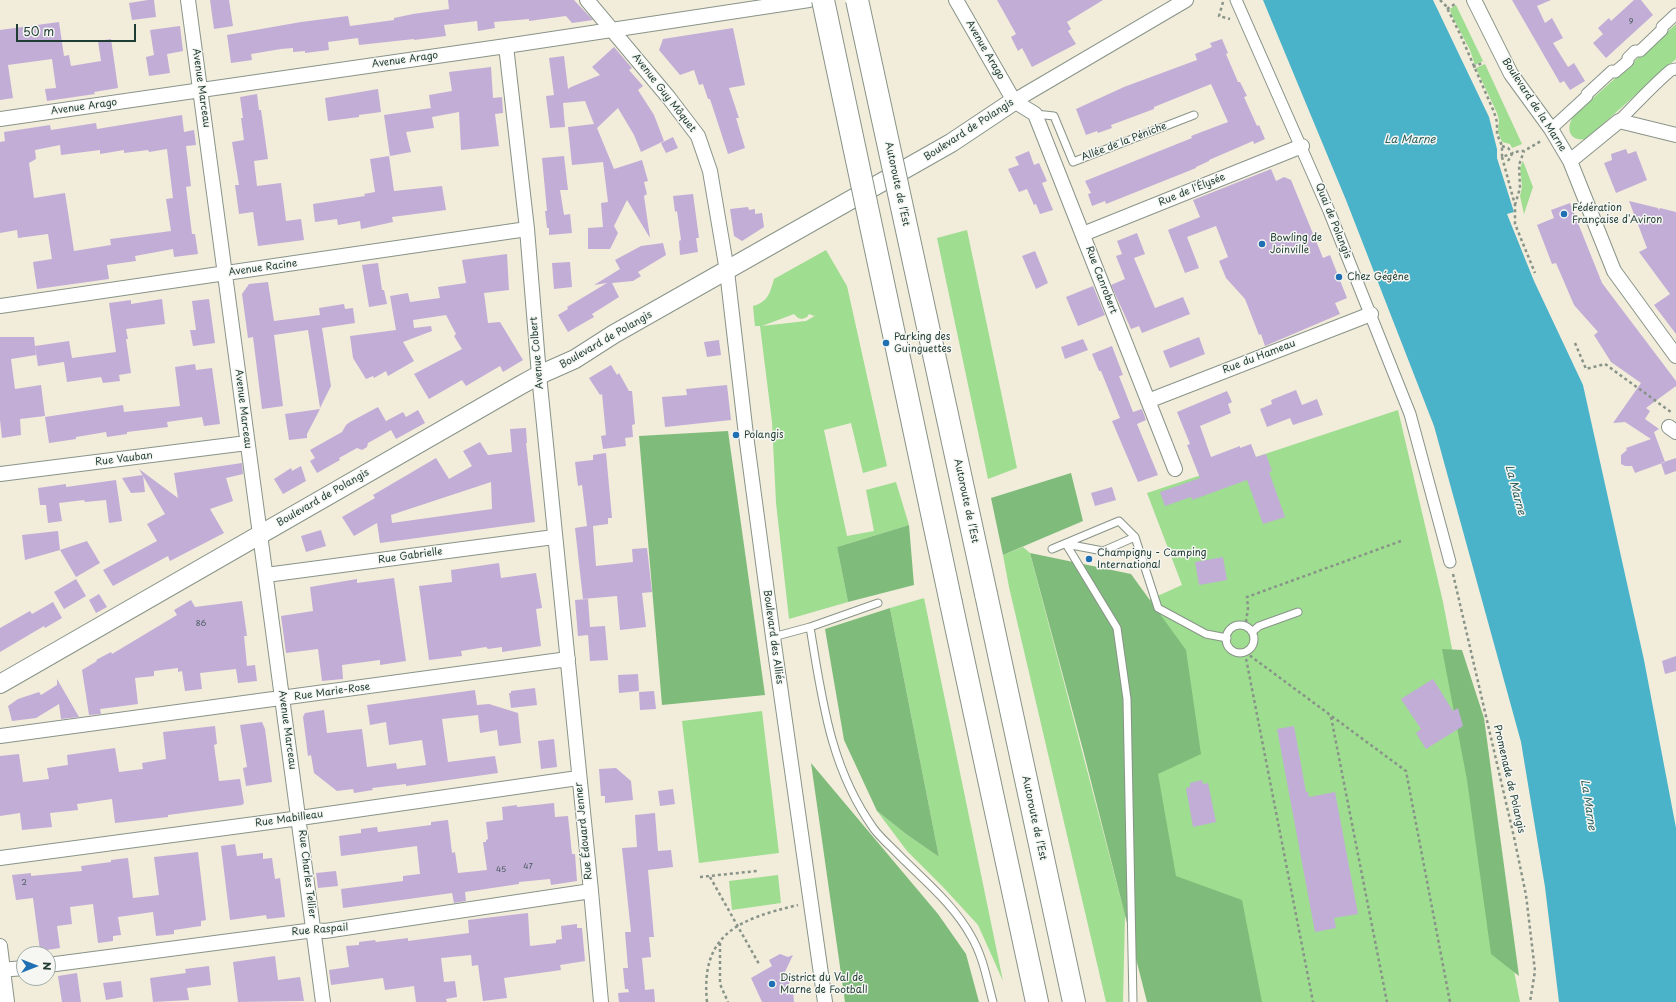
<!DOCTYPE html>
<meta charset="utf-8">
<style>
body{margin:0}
#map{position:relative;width:1676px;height:1002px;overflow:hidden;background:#f2ecdb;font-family:"Playpen Sans",sans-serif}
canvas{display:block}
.north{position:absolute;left:16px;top:946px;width:40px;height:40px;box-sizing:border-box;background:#f6f6f2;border:1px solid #a0aca6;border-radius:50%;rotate:90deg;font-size:11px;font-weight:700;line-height:16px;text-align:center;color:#1f3d34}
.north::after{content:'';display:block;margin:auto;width:14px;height:18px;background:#1f6fb2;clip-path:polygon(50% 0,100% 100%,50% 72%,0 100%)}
.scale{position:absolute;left:16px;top:24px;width:120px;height:18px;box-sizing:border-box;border:2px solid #1f3d34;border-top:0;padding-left:5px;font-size:12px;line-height:14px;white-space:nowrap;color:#1f3d34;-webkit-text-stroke:3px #f6f6f2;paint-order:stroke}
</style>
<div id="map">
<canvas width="1676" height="1002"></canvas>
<div class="north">N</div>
<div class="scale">50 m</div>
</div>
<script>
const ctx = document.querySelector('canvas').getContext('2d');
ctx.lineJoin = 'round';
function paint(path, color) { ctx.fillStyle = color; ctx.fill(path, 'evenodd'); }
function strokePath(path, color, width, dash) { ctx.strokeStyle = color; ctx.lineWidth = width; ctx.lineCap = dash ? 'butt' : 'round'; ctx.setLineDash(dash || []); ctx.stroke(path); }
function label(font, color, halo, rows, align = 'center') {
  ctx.font = font + ' "Playpen Sans",sans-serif'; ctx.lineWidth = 3; ctx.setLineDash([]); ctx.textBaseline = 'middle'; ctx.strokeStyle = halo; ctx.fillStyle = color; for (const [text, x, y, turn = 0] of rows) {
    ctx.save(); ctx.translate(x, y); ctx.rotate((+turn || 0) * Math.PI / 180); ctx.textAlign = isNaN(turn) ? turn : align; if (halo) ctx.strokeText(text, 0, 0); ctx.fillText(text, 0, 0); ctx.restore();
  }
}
paint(new Path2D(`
 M1456 5 1483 61 1475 65 1470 50 1451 14 1450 9Z
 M1676 24V59L1586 139C1569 142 1565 128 1574 115Z
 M1485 64 1522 144 1512 148 1510 144 1502 142 1498 132 1499 120 1497 113 1476 68Z
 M1523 161 1533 187 1524 214 1520 196 1522 187 1520 168Z
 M967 230 1017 468 988 479 937 238Z
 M826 250 847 286 887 466 863 473 851 423 824 430 847 536 874 531 866 490 896 482 909 525 837 547 848 602 789 619 776 503 772 422 760 326H755L753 306C768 302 770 293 774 279ZM794 314 798 318 802 319 807 317 809 314 814 316 818 314 806 321 762 326Z
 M1398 410 1443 602 1520 1002H1200L1124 611 1182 585 1147 493Z
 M1023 547 1030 553 1125 915 1123 1002H1106L1009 587 1003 555Z
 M924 598 1003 981 978 925 943 887 907 851 877 811 906 834 939 857 890 608Z
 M762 711 779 853 699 863 682 721Z
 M778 875 781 903 732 910 729 881Z`), '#9fdd91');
paint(new Path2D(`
 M728 431 765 695 662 705 639 436Z
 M1071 473 1083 521 1003 555 991 498Z
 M909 525 914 585 848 602 837 547Z
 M1030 553 1131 574 1186 650 1201 754 1158 774 1176 876 1242 900 1262 1002H1147L1083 750Z
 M890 608 939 857 906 834 877 811 844 740 825 629Z
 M1442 649 1462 650 1484 718 1519 976 1491 954 1467 780Z
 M811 763 938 914 966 954 979 1002H845Z`), '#7fbc7b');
paint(new Path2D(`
 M1263 0H1433L1489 117 1497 149V158L1514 212 1507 214 1534 281 1583 385 1644 660 1676 828V1002H1559L1545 887 1521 742 1434 426 1346 200Z`), '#4ab3c9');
paint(new Path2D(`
 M148 0H154L156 17 132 20 129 3Z
 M210 0H229L233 26 214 29Z
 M448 0H574L593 20 572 23 566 16 529 21V19L494 22 495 28 478 31 477 21 444 25 446 36 414 40V39L359 45 358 38 328 42 329 50 305 53V51L293 52V48L281 49 251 54 252 60 231 63 227 35 301 22 348 16 350 26 394 20V18L413 14 449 9Z
 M997 0H1103L1067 22 1071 29 1068 31 1076 44 1032 67 1022 48 1018 51 1011 37 1016 34Z
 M1512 0H1551L1537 6 1545 23 1552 18 1563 38 1553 43 1568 67 1574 63 1585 81 1570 90 1564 81 1560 83Z
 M1634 0H1641L1653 15 1606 58 1593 43 1603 34 1598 28 1609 18 1611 21Z
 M59 22 64 56 69 55 71 66 101 61 98 41 111 39 118 88 94 92 95 94 47 101 45 89 56 88 52 59 8 65 13 98 0 100V30Z
 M180 26 183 51 167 54 170 73 149 76 146 57 154 55 150 30Z
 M733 28 745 85 729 88 739 118H736L745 148 728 154 710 99H708L703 84 699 85 694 70 680 75 659 50 663 39Z
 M1222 39 1228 53 1226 54 1238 82H1240L1247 96 1244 97 1257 126 1259 125 1265 139 1254 144 1253 141 1209 160V161L1196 167V168L1106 204 1105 201 1092 206 1088 194 1091 193 1085 181 1167 148 1192 138 1191 136 1228 122 1211 84 1154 107V109L1111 125 1112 128 1098 133 1097 131 1086 135 1076 109 1124 87 1197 60 1195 54 1212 47 1210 43Z
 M614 47 632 68 629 70 643 86 638 90 654 115 664 141 641 152 634 135 618 108 597 128 614 169 642 160 648 181 644 182 647 194 644 196 650 238 627 200 614 226 618 233 610 249H588V228L603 227 601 203 608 202 603 162 572 165 568 127 594 124 585 101 563 103 565 127 550 128 546 96 554 95 549 58 564 56 568 89 571 87 600 75 592 67Z
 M491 67 493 98 502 97 503 113 495 114 499 146 461 150 459 112 432 117 434 128 406 132 411 152 390 156 384 115 431 108V110L429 95 452 91 449 72Z
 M378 89 381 112 359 115V117L328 121 325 98Z
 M257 94 259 110H261L268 159 254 161 257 186 281 183 286 221 301 219 304 240 258 246 253 212 239 214 235 185H239L232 142 244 140 241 118H243L240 97Z
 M182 115 184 132 194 130 196 145 186 146 191 186 186 187 192 234H195L198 254 174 257 173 249 135 256 136 261 107 265 109 279 37 289 33 262 52 259 48 234 18 238 17 230 0 233V142L5 141 4 132 50 125 51 130 96 123 97 129ZM60 145 61 155 100 150V154L124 150V153L148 150 149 152 167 149 173 198 166 199 171 231 110 239 111 245 74 251 65 193 34 198 29 163 36 159 35 150Z
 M673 137 678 148 666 153 661 143Z
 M1626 149 1628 154 1636 151 1647 180 1616 193 1604 163 1612 160 1611 154Z
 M1029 151 1034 165 1039 163 1047 181 1042 183 1053 210 1040 214 1036 204 1034 205 1027 189 1019 192 1008 169 1019 165 1015 157Z
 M389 156 394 191 442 186 446 210 392 217 393 222 361 229 360 221 338 225 337 219 315 222 313 204 365 196 364 194 375 192 370 159Z
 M564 156 568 190H560L564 215 570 214 572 233 549 235V228H547L545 211H547L542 158Z
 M1271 169 1276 181 1284 177 1291 180 1323 258 1330 255 1347 298 1335 303 1340 314 1265 346 1261 334 1259 335 1245 299 1226 278 1219 261 1228 257 1216 226 1187 237 1199 268 1185 273 1168 230 1200 217 1193 200Z
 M693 194 699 238H696L698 252 680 255 679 241 681 240 677 211 675 212 673 196Z
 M1629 201 1658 208 1659 210 1660 208 1676 212V334L1654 305 1670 294 1639 252 1647 248Z
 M1570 203 1602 283 1676 381V386L1646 408 1650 411 1645 419 1659 429 1654 432 1665 462 1635 473 1632 466H1625L1621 464V455L1627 450 1626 448 1651 439 1625 422 1613 423 1641 383 1611 362 1594 335 1598 332 1574 305 1556 263 1552 264 1537 225 1554 218 1551 210Z
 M748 207 749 210 755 209V214L762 213 764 227 742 241 734 236 730 209Z
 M1137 233 1145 254 1134 258 1155 308 1183 297 1190 314 1142 333 1139 326 1131 329 1111 285 1125 279 1116 256 1122 254 1117 241Z
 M663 243 666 255 638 272 641 276 633 281 612 283 619 297 592 314 594 317 568 332 558 315 568 309 567 307 607 283 594 285 620 269 615 260 641 246Z
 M1035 251 1048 283 1036 289 1022 256Z
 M507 254 509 290 484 293 488 323 500 322 523 360 503 372 500 366 466 386 462 380 429 399 414 374 462 349 454 336 456 334 446 315 413 320 414 328 431 326 432 331 403 342 414 361 388 376 386 371 374 378 373 376 366 379 353 358 350 336 396 330 390 296 408 293 410 302 440 298 438 287 466 283 462 260Z
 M570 262 572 287 554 289 552 263Z
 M378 263 382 290H384L387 304 369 307 362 265Z
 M268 282 274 321 320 315 319 308 344 304 345 309 353 308 355 323 322 328 331 386 320 408 308 330 274 335 283 406 262 409 253 337 248 338 242 294 249 284Z
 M1093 286 1105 315 1078 326 1066 297Z
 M162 299 165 324 126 329 128 339H126L131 373 119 375 120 381 103 383 101 377 67 382 64 362 38 366 35 346 69 341 72 358 116 352 109 303 131 300V304Z
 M209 299 215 343 193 346 190 330H196L192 301Z
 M0 337H34L36 355 11 359 15 389 41 385 45 416 20 419 21 435 2 438 0 420Z
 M1199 337 1205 354 1170 368 1163 351Z
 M1083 339 1088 350 1065 359 1061 347Z
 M719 340 721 355 707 357 704 342Z
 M1112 346 1123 375 1119 376 1133 412 1142 409 1146 420 1137 424 1158 475 1138 482 1112 421 1120 418 1101 371H1099L1092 354Z
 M195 364 196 370 212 368 220 424 204 426 202 417 167 422 168 427 127 432V434L107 437 106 432 76 437V439L49 443 45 417 123 405 124 412 180 406 175 367Z
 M611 365 617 375 619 373 629 391H632L635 424 632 425 633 437 625 438 626 446 603 449 601 436 606 435 602 394 600 395 589 378Z
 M727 385 731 420 665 427 662 397 687 395 686 389Z
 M1296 390 1302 405 1317 399 1323 415 1293 425 1290 418 1267 427 1260 409 1272 404 1271 400Z
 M1227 391 1232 402 1228 404 1231 413 1200 426 1211 457 1240 446V448L1251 444 1256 457 1266 454 1272 471 1269 472 1285 517 1263 524 1247 480 1192 500 1191 497 1165 506 1160 492 1200 478 1187 445 1190 444 1177 412Z
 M378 407 391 430 368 443 367 447 362 450 357 448 339 458 340 460 317 473 310 461 315 458 310 450 342 432 346 425 350 422Z
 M320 409 307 434V438L289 440 285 414Z
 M418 410 425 423 396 439 386 421 403 412 406 417Z
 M526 428 527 443H526L535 522 380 543 377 523 354 536 342 517 375 498 373 495 436 458 449 479 472 466 463 451 480 442 488 455 512 452 510 429ZM491 482 492 509 392 523 391 515Z
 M606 453 612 518H608V524L593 526 596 566 633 562 632 549 647 548 652 592 642 593 646 627 620 630 617 596 583 599 575 528 587 526 582 485 578 486 575 462 593 460V455Z
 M1676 458V471L1665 475 1661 463Z
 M242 463 243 474 226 478 233 501 210 509 224 533 170 561 168 556 113 586 103 570 157 541 147 524 165 514 139 469 178 498 174 473Z
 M301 466 306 481 283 494 274 479 291 468 292 471Z
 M143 475 145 492 131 493 122 478Z
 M116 480 122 521 109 523 106 500 85 502 84 500 59 503 62 521 48 523 46 505H40L38 488 66 484V487Z
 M1112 487 1116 500 1095 506 1091 493Z
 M321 530 326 546 306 552 301 536Z
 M58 531 60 550 25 560 22 535Z
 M87 541 100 563 76 577 60 550Z
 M1223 557 1227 580 1199 585 1195 562Z
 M499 563 501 578 536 573 542 608 536 609 541 646 502 652V647L488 649 486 647 461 651 462 656 429 660 419 586 452 582 451 570Z
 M394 578 406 661 380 665V660L342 665 343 679 322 681 318 649 286 653 281 616 313 611 310 587 357 579V583Z
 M76 579 86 596 64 609 54 592Z
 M99 594 107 607 96 613 89 600Z
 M588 599 590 627 605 626 608 660 590 661 588 635 578 636 575 600Z
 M191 600 195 607 242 601 247 636H244L247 666 255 665 257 681 238 683 236 669 200 673 202 689 185 691 182 671 178 672V668L154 671V676L135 678 138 704 100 709 101 714 89 715 82 670 97 661 96 660 111 652 112 654 177 615 174 610Z
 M53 602 62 618 45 628 44 626 0 652V628L30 611 32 614Z
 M1676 656V671L1665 674 1662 661Z
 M638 674 639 691 619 693 618 675Z
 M57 679 79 717 61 719 59 704 36 718 12 721 8 706 18 699 39 692 41 695 57 685Z
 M1433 679 1453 711 1458 708 1463 726 1426 749 1416 733 1421 729 1401 699Z
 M535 688 537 705 511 708 509 693H511V691Z
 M475 690 477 705 489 704 518 713 521 743 499 746 497 730 480 733 478 715 442 719 448 762 495 756 498 773 406 786V784L372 788 373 790 354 793 353 789 337 791 314 773 311 755 308 756 303 717 305 713 324 710 327 733 362 729 367 767 396 763 397 769 426 765 422 740 389 745 386 722 370 725 367 705Z
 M654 691 656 709 640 710 639 692Z
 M262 722 265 729 272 782 246 786 243 768 247 767 240 725Z
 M215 726 217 744 214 745 219 781 240 779 244 803 242 805 168 815V817L115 823 112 799 77 804 78 810 50 813 52 827 22 830 20 813 0 816V756L19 754 23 782 49 779 47 768 68 765 67 755 115 748 119 772 143 769 142 763 166 759 163 732Z
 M1294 726 1306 792H1308L1309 797 1335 792 1358 914 1334 918 1336 928 1315 932 1312 916 1277 729Z
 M554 739 557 767 541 769 538 741Z
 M616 768 631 781 633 800 605 803V796H601L599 769Z
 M1202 780 1203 784 1208 783 1216 822 1193 827 1186 788 1190 787V783Z
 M673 789 675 804 660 806 658 791Z
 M554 803 555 817 568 816 572 854H575L577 881 551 885 550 879 519 882V884L465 892 466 901 454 903 452 893 343 908 341 889 403 881V876L420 874 417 846 341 856 339 836 361 833V829L377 827 378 832 431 825V822L448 820 452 853 455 852 458 873 487 870 483 842H486V840L488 839 486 822 503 820 502 807 517 805V807Z
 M655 813 658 851 671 850 673 867 648 870 654 937H649L651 957 642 958 645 990 654 989 655 1002H619L618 993 631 992H629L628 989H625L623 968H628L625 932H631L622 848 637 847 635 815Z
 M235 844 237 856 263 853V859L272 858 275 879 280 878 285 917 267 919 266 915 230 920 221 846Z
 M198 852 206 920 201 921V926L174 930V934L156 936 153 912 118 917 121 935 113 936V941L98 943 93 904 70 907 72 924 57 926 60 948 40 951 33 898 16 900 12 875 31 873V876L82 871 81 866 111 862V860L128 858 133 898 159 895 154 857Z
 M336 871 338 886 318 888 316 873Z
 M528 913 530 946 556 943V940L562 939 561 926 577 924V928H582L585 961 560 965 561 970 504 978 507 998 483 1001 478 965 472 966 471 955 441 958 444 982 455 981 457 997 446 999 447 1002H416L414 986 385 990 383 978 331 985 329 970 349 967 346 946 359 945V942L375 940 376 942 408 938V941L469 933 468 920Z
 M780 954 788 957 793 955 783 976 790 979 788 989 793 991 794 1002H762L751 978 772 966 769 960Z
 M275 956 278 980 300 977 304 1001 238 1002 233 962Z
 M209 966 211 985 187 988 189 1000 153 1002 150 978 186 973 185 969Z
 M77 973 81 1002H62L58 976Z
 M121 981 123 997 106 1000 103 983Z`), '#c2add7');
const service = new Path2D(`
 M1035 114 1054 116 1073 162 1194 115
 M1066 544 1117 628 1127 699 1133 1002
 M1066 544 1103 551 1135 537
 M1052 549 1119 521 1135 537 1158 608 1206 634 1227 638
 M1226 639a14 14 0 1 1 28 0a14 14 0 1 1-28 0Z
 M810 627C822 699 830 768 874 829 880 837 888 844 895 851 921 878 953 903 971 936 983 956 987 980 993 1002
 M1252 632 1259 626 1298 612
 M773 637 810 627 878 603`);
const pedestrian = new Path2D(`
 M1236 0 1329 211 1410 414 1450 562
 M1619 121C1636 104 1652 86 1671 70L1676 69
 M1551 129 1587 96V94L1612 71 1615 72 1628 61V58L1635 51H1640L1662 30V27L1676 14`);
const minor = new Path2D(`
 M188 0 323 1002
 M587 0 669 98 698 136 710 171 727 271 746 435 773 637 825 1002
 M956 0 1014 101 1035 114 1175 469
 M1474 0 1511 74 1551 129 1570 161 1614 271 1676 356
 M506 46 527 229 539 375 591 891 601 1002
 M1014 101 1186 0
 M0 119 506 46 809 0
 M1570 161 1619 121 1676 135
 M1083 234 1302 146
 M0 306 527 229
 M1148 401 1371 314
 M1669 427 1676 432
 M0 474 247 443
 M266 575 554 537
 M0 736 568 659
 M0 858 300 818 578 778
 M0 946 7 1002
 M48 965 314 930 325 931 591 891
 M0 970 24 968`);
const tertiary = new Path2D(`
 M0 684 519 386 539 375 575 359 614 334 951 143 1014 101`);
const motorway = new Path2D(`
 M986 594 1074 1002
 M951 603 1037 1002`);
strokePath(service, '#889488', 9);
strokePath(pedestrian, '#889488', 13);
strokePath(minor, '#889488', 16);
strokePath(tertiary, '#889488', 20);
strokePath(motorway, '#889488', 24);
strokePath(new Path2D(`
 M1440 0 1446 6 1460 34 1494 112 1497 122V134L1502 146V157L1519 151H1524L1541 141
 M1223 2 1219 16 1230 19
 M1447 9 1455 4
 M1473 67 1484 62
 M1502 146 1508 148 1513 154
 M1502 157 1515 205V224L1535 273
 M1508 161 1512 154
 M1515 205 1520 188 1519 165 1524 151
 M1575 343 1586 369 1605 364 1671 412
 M1453 574 1514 837 1526 895 1535 971 1530 1002
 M1246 622 1248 608 1247 597 1401 541
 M1245 652 1406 771 1450 1002
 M1245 653 1313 1002
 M1331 717 1387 1002
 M700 877 757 871
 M710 877 759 964
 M720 943V984L728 1002
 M707 1002C700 933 740 919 798 905`), '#889488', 2.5, [3, 3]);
strokePath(service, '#fff', 7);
strokePath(pedestrian, '#fff', 11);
strokePath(minor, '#fff', 14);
strokePath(tertiary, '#fff', 18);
strokePath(motorway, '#fff', 22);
const motorwayBridge = new Path2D(`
 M823 0 951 603
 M857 0 986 594`);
strokePath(motorwayBridge, '#889488', 24, []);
strokePath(motorwayBridge, '#fff', 22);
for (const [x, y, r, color] of [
 [1564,214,4,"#1f6fb2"],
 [1262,244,4,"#1f6fb2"],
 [1339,277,4,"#1f6fb2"],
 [886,343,4,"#1f6fb2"],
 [736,435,4,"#1f6fb2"],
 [1089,559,4,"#1f6fb2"],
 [772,984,4,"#1f6fb2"]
]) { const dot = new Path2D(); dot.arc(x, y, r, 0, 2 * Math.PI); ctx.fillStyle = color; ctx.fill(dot); strokePath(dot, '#f6f6f2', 1.5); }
label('8px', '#48595d', null, [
 ["9",1631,22],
 ["86",201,624],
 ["47",528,867],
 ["45",501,870],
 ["2",24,883]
]);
label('10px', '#1f3d34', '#f6f6f2', [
 ["Avenue Arago",985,50,60],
 ["Avenue Arago",405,60,-8],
 ["Avenue Marceau",201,88,82],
 ["Avenue Guy Môquet",664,93,52],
 ["Boulevard de la Marne",1534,105,57],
 ["Avenue Arago",84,107,-8],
 ["Boulevard de Polangis",969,130,-33],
 ["Allée de la Péniche",1124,142,-21],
 ["Autoroute de l’Est",897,184,78],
 ["Rue de l'Élysée",1192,190,-22],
 ["Quai de Polangis",1333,221,68],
 ["Avenue Racine",263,268,-8],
 ["Rue Canrobert",1101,280,69],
 ["Boulevard de Polangis",606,340,-30],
 ["Avenue Colbert",537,353,-95],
 ["Rue du Hameau",1259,357,-21],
 ["Avenue Marceau",243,409,83],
 ["Rue Vauban",124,459,-7],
 ["Boulevard de Polangis",323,498,-30],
 ["Autoroute de l’Est",966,501,78],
 ["Rue Gabrielle",410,556,-8],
 ["Boulevard des Alliés",773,637,82],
 ["Rue Marie-Rose",332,692,-8],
 ["Avenue Marceau",287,730,82],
 ["Promenade de Polangis",1509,779,77],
 ["Autoroute de l’Est",1034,818,78],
 ["Rue Mabilleau",289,819,-8],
 ["Rue Édouard Jenner",584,831,-96],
 ["Rue Charles Tellier",307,874,83],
 ["Rue Raspail",320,930,-5]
]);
label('10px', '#1f3d34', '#f6f6f2', [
 ["Fédération",1572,208],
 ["Française d'Aviron",1572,220],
 ["Bowling de",1270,238],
 ["Joinville",1270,250],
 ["Chez Gégène",1347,277],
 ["Parking des",894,337],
 ["Guinguettes",894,349],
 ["Polangis",744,435],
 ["Champigny - Camping",1097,553],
 ["International",1097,565],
 ["District du Val de",780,978],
 ["Marne de Football",780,990]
], 'left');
label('italic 11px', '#2c6061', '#f6f6f2', [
 ["La Marne",1410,140],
 ["La Marne",1515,490,75],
 ["La Marne",1588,805,81]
]);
</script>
